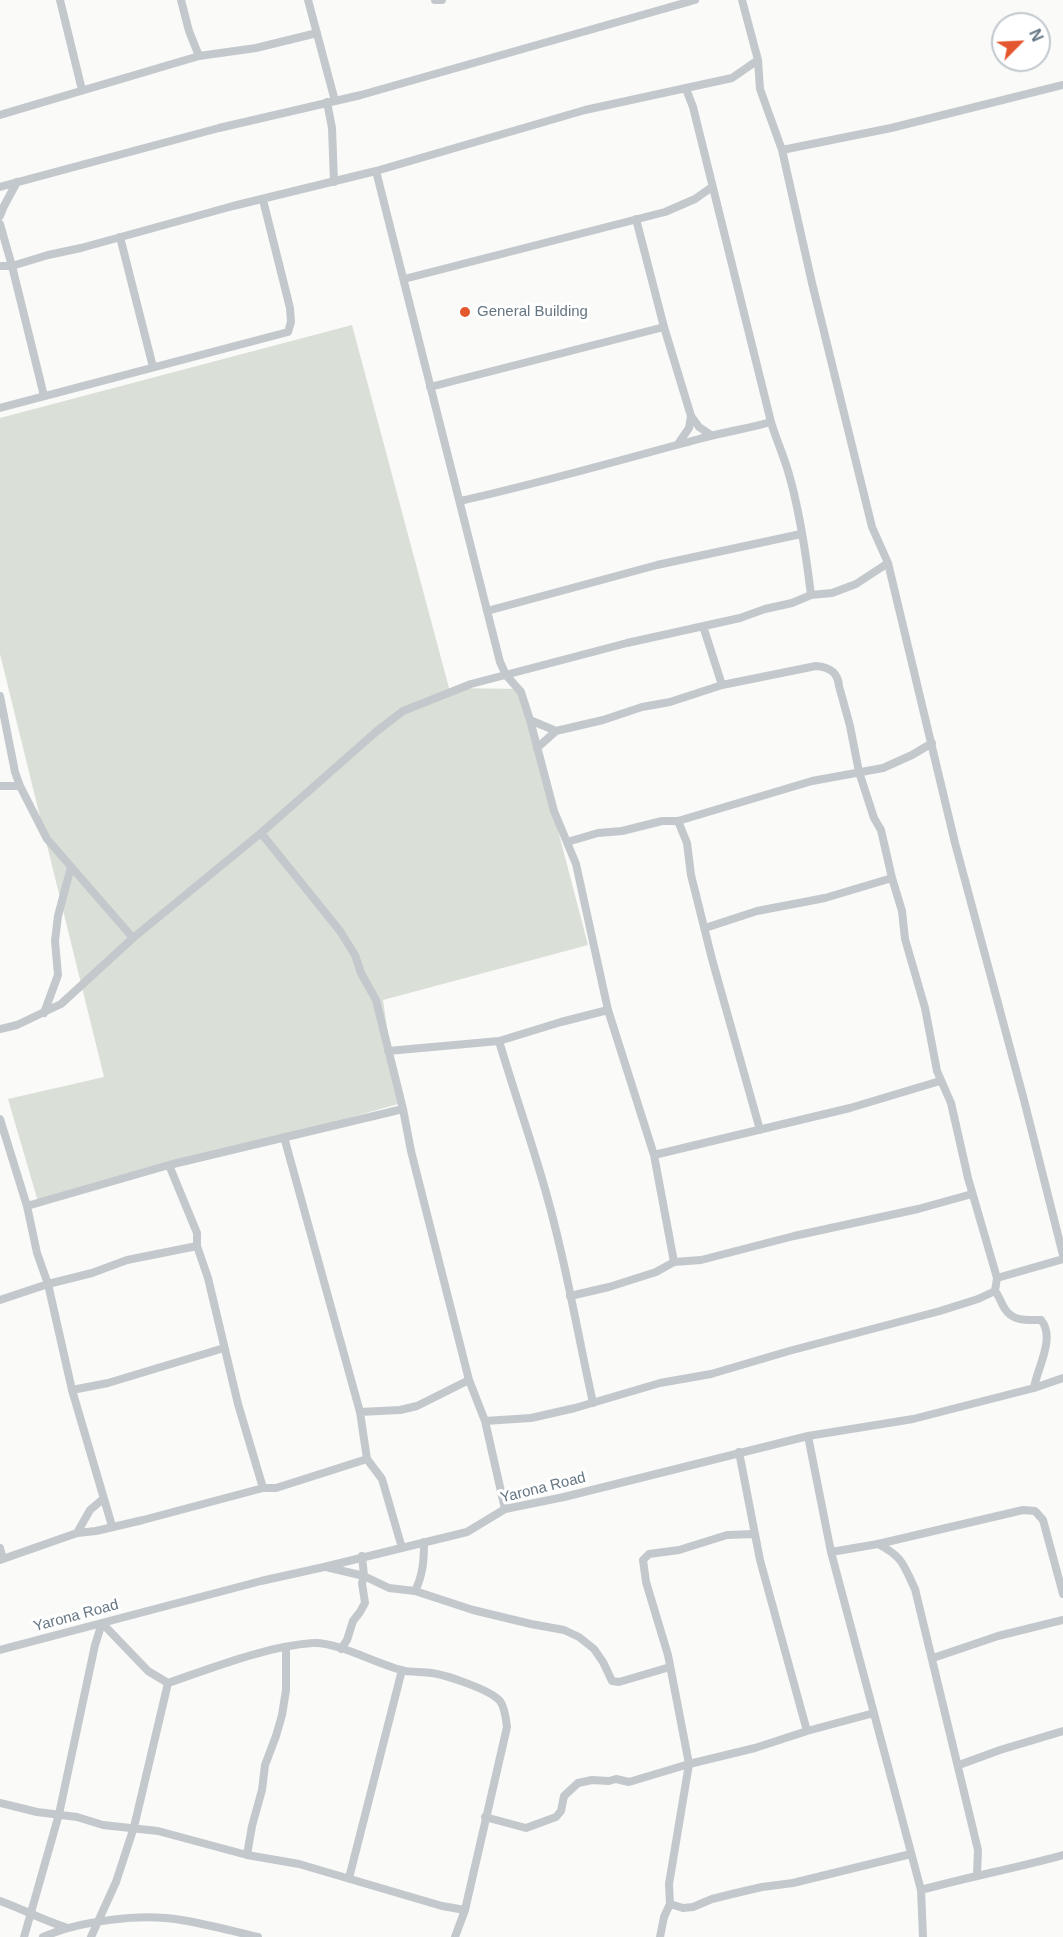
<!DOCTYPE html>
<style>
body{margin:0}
#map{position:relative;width:1063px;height:1937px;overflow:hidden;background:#fafaf8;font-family:Arial,sans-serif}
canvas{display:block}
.north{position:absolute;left:991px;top:12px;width:60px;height:60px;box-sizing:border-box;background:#fff;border:2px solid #c1c8cd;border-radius:50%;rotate:66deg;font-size:16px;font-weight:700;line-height:24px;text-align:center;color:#657683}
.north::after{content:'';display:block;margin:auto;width:21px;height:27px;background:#e4572e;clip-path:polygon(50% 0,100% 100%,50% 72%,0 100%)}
</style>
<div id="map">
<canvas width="1063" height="1937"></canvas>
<div class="north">N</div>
</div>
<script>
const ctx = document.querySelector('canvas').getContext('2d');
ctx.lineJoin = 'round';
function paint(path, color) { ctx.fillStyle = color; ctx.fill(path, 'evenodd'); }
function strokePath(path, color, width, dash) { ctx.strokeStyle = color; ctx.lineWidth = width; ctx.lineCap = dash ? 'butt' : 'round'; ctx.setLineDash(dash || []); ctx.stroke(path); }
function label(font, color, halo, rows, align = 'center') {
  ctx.font = font + ' Arial,sans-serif'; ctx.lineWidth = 6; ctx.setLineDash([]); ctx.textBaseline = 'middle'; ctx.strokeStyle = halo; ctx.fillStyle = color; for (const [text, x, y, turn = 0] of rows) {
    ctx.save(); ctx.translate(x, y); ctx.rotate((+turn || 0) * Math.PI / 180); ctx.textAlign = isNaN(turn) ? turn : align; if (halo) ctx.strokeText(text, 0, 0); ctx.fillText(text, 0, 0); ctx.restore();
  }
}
paint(new Path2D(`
 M352 325 449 688 521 689 588 945 383 1000 398 1104 39 1205 8 1099 104 1077 0 654V418Z`), '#dadfd7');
strokePath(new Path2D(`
 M60 0 82 90
 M181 0 189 31 199 56
 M308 0 335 101
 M435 0H442
 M742 0 758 60 760 89 782 150 812 283 872 527 888 563 955 843 1024 1100 1063 1255
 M686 89 693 107 771 422C776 439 783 454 788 471 800 511 806 554 811 595
 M327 102 332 128 334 182
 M0 115 199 56 256 48 317 33
 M782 150 891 128 1063 85
 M376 171 500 662 506 675 521 692 530 720 554 811 576 864 608 1010 654 1155 674 1262
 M0 187 219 128 361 95 695 0
 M0 216 4 206 17 182
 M636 219 664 327 691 416 699 427 711 435
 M0 224 12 266 44 396
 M120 237 153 367
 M0 266H12L48 255 81 248 233 206 376 171 585 110 732 78 758 60
 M404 279 665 212 695 199 712 187
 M430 387 664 327
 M0 408 288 332 291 322 290 308 263 200
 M678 444 689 428 691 416
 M460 501C541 483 620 460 699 439 723 432 747 429 771 422
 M487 611 657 565 801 534
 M703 626 722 685
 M0 696 15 772 20 786 47 839 133 938
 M530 720 556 731
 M537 748 556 731 603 720 642 707 670 702 722 685 816 666C829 667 838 672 839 686L850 726 859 772 874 818 881 830 892 878 902 911 905 939 925 1008 937 1071 951 1103 968 1178 997 1278 1063 1259
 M0 786H20
 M678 821 687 843 691 875 712 959 760 1130
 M261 833 340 931 355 955 361 973 376 1000 403 1109 411 1151 469 1380 485 1421 505 1509
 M567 842 598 833 622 831 662 821H678L812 781 883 768 912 755 932 743
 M705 928 757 911 825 898 892 878
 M44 1013 58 975 55 941 58 916 71 867
 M0 1029 17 1025 61 1004 133 938 261 833 377 731 403 711 471 684 627 643 740 618 765 609 792 603 811 595 832 593 856 584 888 563
 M499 1041C512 1085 527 1128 540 1172 563 1247 576 1326 593 1403
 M388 1051 499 1041 561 1022 608 1010
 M0 1119 27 1206 37 1253 48 1284 72 1390 112 1526
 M284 1137 360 1412 367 1459 382 1479 402 1548
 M654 1155 850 1108 940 1081
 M169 1165 197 1233V1246L208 1278 238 1404 263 1488
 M27 1206 169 1165 403 1109
 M995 1291C1000 1297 1001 1303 1005 1309 1013 1322 1028 1320 1041 1320 1056 1338 1037 1368 1034 1388
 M570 1296 609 1287 656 1272 674 1262 701 1260 794 1236 918 1209 972 1194
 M0 1300 48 1284 92 1273 127 1260 197 1246
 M72 1390 108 1383 224 1348
 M360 1412 400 1410 417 1406 469 1380
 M485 1421 531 1418 575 1408 660 1383 711 1374 789 1351 940 1311 978 1299 995 1291 997 1278
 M808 1436 831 1552 921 1890 923 1937
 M739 1452 760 1560 807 1731
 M77 1533 90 1510 103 1499
 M878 1544C903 1557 903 1564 915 1589L978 1850 977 1875
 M0 1548 3 1559
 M831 1552 878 1544 1023 1510 1035 1511 1043 1520 1063 1594
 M0 1560 77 1533 96 1531 143 1520 263 1488H276L367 1459
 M326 1567 364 1576 389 1588 415 1591 473 1610 531 1624 564 1630 579 1637 594 1649 603 1662 612 1681 619 1682 670 1667
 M415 1591C423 1575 424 1560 424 1542
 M341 1649 347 1640 353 1621 360 1612 365 1603 362 1583 364 1576 362 1556
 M0 1650 261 1581 324 1567 467 1532 505 1509 564 1497 808 1436 913 1419 1034 1388 1063 1378
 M933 1658 998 1636 1063 1620
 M168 1683C212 1668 267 1646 313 1643 335 1641 377 1664 401 1670 411 1673 422 1671 432 1673 446 1675 491 1690 500 1701 505 1708 506 1719 507 1727L465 1910 455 1937
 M959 1765 1000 1750 1063 1731
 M0 1803 37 1812 77 1817 103 1825 158 1831 247 1855 299 1864 442 1906 465 1910
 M485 1817 526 1828 556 1817 561 1811 564 1796 578 1783 592 1780 609 1781 616 1779 629 1782 689 1764 755 1748 807 1731 874 1713
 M247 1855 252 1826 262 1790 265 1765 276 1736 282 1715 286 1690V1647
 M349 1878 402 1670
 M921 1890C968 1877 1016 1868 1063 1855
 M0 1901C23 1909 44 1921 68 1928
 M670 1904 683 1908 693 1907 712 1899 732 1894 762 1887 793 1883 911 1854
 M24 1937 59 1814 95 1645 102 1623 148 1671 168 1683
 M43 1937C79 1921 141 1913 181 1920 207 1924 232 1931 258 1937
 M91 1937 116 1882 134 1827 168 1683
 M660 1937 664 1917 670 1904 669 1884 689 1764 668 1655 646 1582 643 1560 649 1554 679 1550 727 1535 755 1534`), '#c3c8cc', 8);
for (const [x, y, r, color] of [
 [465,312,6,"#e4572e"]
]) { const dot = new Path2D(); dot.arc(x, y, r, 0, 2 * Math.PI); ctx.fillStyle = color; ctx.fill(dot); strokePath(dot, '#fff', 2); }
label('15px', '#657683', '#fff', [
 ["General Building",477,312]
], 'left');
label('15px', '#657683', '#fff', [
 ["Yarona Road",543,1488,-14],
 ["Yarona Road",76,1616,-15]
]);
</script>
